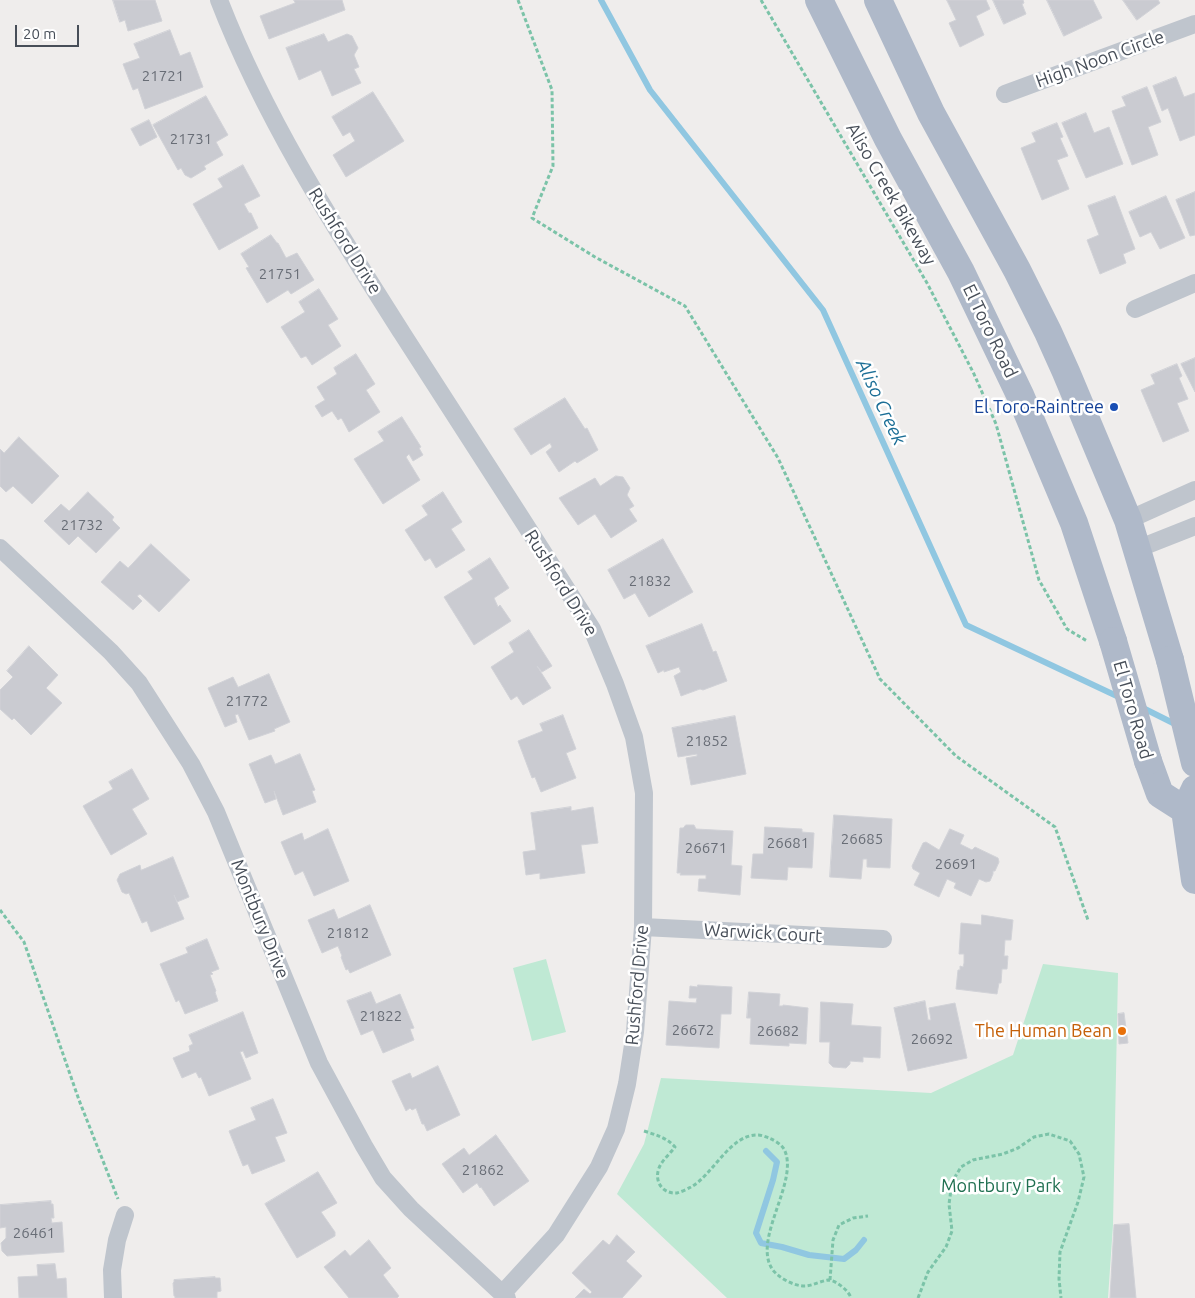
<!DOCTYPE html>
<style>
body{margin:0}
#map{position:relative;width:1195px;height:1298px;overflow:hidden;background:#efedec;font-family:Ubuntu,sans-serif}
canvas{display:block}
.scale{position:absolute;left:15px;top:25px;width:64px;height:22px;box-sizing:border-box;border:2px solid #474e58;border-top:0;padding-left:6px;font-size:15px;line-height:18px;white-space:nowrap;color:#474e58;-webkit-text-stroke:4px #fff;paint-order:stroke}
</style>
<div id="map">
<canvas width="1195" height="1298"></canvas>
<div class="scale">20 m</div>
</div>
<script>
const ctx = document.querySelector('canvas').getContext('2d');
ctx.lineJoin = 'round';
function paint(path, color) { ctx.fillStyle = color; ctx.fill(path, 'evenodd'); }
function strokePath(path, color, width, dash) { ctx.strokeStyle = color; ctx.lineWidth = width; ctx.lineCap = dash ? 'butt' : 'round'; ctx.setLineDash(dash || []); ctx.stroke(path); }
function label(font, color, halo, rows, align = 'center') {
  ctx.font = font + ' Ubuntu,sans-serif'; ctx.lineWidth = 5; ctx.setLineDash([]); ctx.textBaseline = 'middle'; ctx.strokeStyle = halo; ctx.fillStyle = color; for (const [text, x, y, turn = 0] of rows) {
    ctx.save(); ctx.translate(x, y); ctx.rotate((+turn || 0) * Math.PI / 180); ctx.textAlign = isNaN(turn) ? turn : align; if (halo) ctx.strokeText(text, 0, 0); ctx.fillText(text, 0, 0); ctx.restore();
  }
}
paint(new Path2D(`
 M546 959 566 1032 532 1041 513 968Z
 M1043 964 1118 973 1113 1225 1108 1298H727L617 1194 644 1144 661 1078 931 1093 1013 1055Z`), '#bfe9d4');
strokePath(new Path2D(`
 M601 0 650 90 823 310 966 625 1121 698
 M1141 707 1177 725
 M766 1151 777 1162 773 1180 756 1233 761 1243 782 1247 809 1255 844 1259 856 1250 864 1240`), '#90c7e1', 6);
const building = new Path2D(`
 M113 0H155L162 21 128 31 125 20 120 22Z
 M294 0H342L345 10 269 39 260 16 295 3Z
 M947 0H986L990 9 976 16 984 35 960 47 949 23 956 20Z
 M993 0H1023L1024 3 1022 4 1026 14 1004 24Z
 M1047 0H1093L1102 18 1064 36Z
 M1123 0H1158L1160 3 1137 20Z
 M170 30 180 56 190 52 203 87 145 109 138 88 133 90 123 64 140 58 134 44Z
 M324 34 328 42 347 34 352 36 358 48 354 55 359 67 354 69 361 83 332 96 321 70 299 80 286 48Z
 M1176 77 1184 97 1195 93V135L1180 141 1168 108 1162 111 1153 86Z
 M1147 87 1161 122 1148 127 1158 155 1132 165 1112 111 1126 106 1122 97Z
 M373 92 404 141 346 177 333 155 355 141 350 132 343 136 332 117Z
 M206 96 228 135 216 142 223 155 204 166 206 169 191 178 185 175 181 168 178 170 153 125Z
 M1086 113 1094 133 1109 127 1123 164 1086 178 1062 123Z
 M149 120 157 137 140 146 131 129Z
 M1057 123 1063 137 1060 138 1068 156 1057 160 1069 189 1042 200 1021 148 1036 142 1032 133Z
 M243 165 260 196 244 204 249 213H251L258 228 219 250 193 204 223 187 218 179Z
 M1195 192V235L1190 236 1176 200Z
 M1115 196 1135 249 1123 254 1126 263 1100 274 1087 240 1099 235 1088 206Z
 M1166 196 1185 238 1160 249 1151 232 1140 237 1129 212Z
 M271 235 277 243H278L286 258 297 253 314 280 291 294 288 290 267 303 246 268 249 267 241 254Z
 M319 289 338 319 328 325 341 346 312 365 306 356 301 358 281 327 305 312 299 302Z
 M356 354 375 384 366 390 380 412 349 432 342 419 341 418 338 420 332 411 322 417 315 406 325 400 317 387 337 374 334 368Z
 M1195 358V392L1181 364Z
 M1177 364 1182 376 1179 378 1188 399 1177 403 1189 431 1163 442 1141 390 1155 384 1151 375Z
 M565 398 585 429 587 428 598 450 577 463 575 461 559 472 546 452 552 447 550 443 531 455 514 429Z
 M402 417 421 447 419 448 423 455 413 461 409 454 406 457 420 480 383 504 354 459 384 441 378 432Z
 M19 437 59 476 32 504 13 486 6 492 0 486V449L4 453Z
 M616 476 623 477 630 488 627 495 634 506 629 509 637 521 611 538 595 514 578 525 559 498 595 478 600 486Z
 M88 492 114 517 112 520 120 528 96 553 78 536 69 545 44 521 61 504 69 511Z
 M443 492 462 522 451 529 465 550 436 568 430 558 425 561 405 530 428 515 422 506Z
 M663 539 693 592 649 617 635 593 624 599 608 570Z
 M151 544 190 580 159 612 140 594 137 596 142 601 133 610 101 582 120 561 128 568Z
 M490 558 509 588 494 598 498 607 500 605 511 621 474 645 444 597 473 579 468 572Z
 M702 624 713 652 716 651 727 681 703 690 700 689 681 696 674 676 681 672 679 667 664 672V670L658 673 646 646Z
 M529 630 552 666 542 672 537 666 551 688 523 705 517 696 511 700 491 667 514 652 509 643Z
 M29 646 58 675 46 688 62 703 31 735 14 718 12 720 0 709V690L13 677 7 671Z
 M269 674 290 722 274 729 275 731 249 740 238 714 235 715 237 722 225 727 208 688 233 677 238 687Z
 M563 715 576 749 566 753 576 778 541 792 535 777 532 778 518 741 543 731 540 724Z
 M735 716 746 774 691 785 686 758 697 756V754L678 757 672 728Z
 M300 754 315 790 312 791 316 802 283 815 274 791 276 799 265 803 249 764 271 755 275 764Z
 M132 769 149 799 132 809 147 834 111 855 83 806 113 789 109 782Z
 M571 807V811L593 807 598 843 581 845 585 873 540 879V873L526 875 523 852 536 850 531 813Z
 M834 815 892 819 890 868 867 867V859H863L861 879 830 877Z
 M686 825H694L696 829 733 831 731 865 742 866 740 895 698 891 699 879H706V875H680L681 873H677L680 828H683Z
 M765 827 802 829V832L814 833 812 868 788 867 787 880 751 878 753 854H763Z
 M328 829 349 881 314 896 303 871 295 875 281 842 302 833 304 840Z
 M950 829 964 835 960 844 972 850 975 847 998 858 999 862 995 871H993V874L990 881 986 882 979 879 971 896 954 888 956 883 947 879 939 897 914 885 920 873 913 869 912 866 923 843 926 842 939 850Z
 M173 857 189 897 177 902 174 895 184 919 151 932 147 921 142 923 129 893 126 894 122 892 117 880 120 874 140 865 141 870Z
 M370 905 391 955 350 973 348 969 346 970 341 957 342 956 338 946 322 953 308 920 334 909 338 919Z
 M982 915 1013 920 1011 940H1005L1004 956H1008L1007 969H1002L1001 983H999L997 994 956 989 958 970H960V966L963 967 964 963V954H959L961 923 981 925Z
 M207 939 219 969 211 972 213 974 210 975 216 991 215 992 218 1001 185 1014 179 1000 176 1002 160 964 188 953 186 948Z
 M698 985 732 987 731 1014H721L719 1048 666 1045 669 1001 696 1003 697 998H689L690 986 697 987Z
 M371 992 376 1004 400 994 414 1028 410 1029 414 1040 383 1053 373 1030 361 1035 347 1001Z
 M749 992 780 994 779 1006H783V1005L808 1008 806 1044 789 1043V1046L750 1044 751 1018H747Z
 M925 1001 928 1020H931L929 1008 955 1003 967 1058 908 1071 894 1008Z
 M821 1002 853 1004 851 1025 881 1027 880 1058 863 1057V1062L850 1061V1064L846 1068 833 1067 829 1063 830 1042H820Z
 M243 1012 258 1053 246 1058 243 1051 240 1052 251 1079 209 1096 201 1077 199 1078 196 1072 182 1078 173 1058 190 1051 189 1046 193 1044 189 1035Z
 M1124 1013 1128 1043 1119 1044 1118 1014Z
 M438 1066 460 1115 427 1131 424 1124H422L416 1108 412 1110 410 1108 406 1111 392 1081 410 1073 412 1078Z
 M273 1099 287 1133 275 1137 285 1161 252 1174 248 1164 243 1166 229 1131 256 1120 251 1108Z
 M496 1135 529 1181 494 1206 481 1187 480 1188 477 1183 463 1193 442 1164 464 1148 469 1155Z
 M318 1172 337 1203 321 1212 335 1232V1236L297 1258 265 1204Z
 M51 1201V1204H53L54 1218H51L52 1223 62 1222 64 1252 7 1256 2 1251 1 1243 6 1238V1227L0 1228V1205Z
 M1129 1224 1136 1298H1110L1114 1225Z
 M617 1235 635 1252 626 1261 642 1276 622 1298H575L584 1289 590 1294 592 1292 572 1273 603 1240 609 1245Z
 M369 1240 391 1268 383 1275 399 1296 397 1298H349L324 1267 345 1250 350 1256Z
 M55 1264 57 1279 66 1278 67 1298H19L18 1277 38 1276 37 1265Z
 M215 1277V1278H220L221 1291 217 1292V1298H175V1296H174L173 1283 174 1282V1280Z`);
paint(building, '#cacbd1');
strokePath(building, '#d1d2d7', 1);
strokePath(new Path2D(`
 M518 0 552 90 553 166 532 218 595 257 685 306 778 458 880 679 956 756 1055 827 1088 920
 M761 0 927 283 974 374 996 424 1039 580 1067 629 1087 641
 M0 910 24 942 79 1100 118 1199
 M644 1131C656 1135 666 1137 675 1147 670 1154 662 1160 659 1168 654 1181 662 1194 677 1193 681 1192 687 1189 691 1187 713 1175 730 1134 758 1135 762 1135 766 1137 769 1138 774 1140 781 1144 784 1149 800 1180 754 1236 771 1267 776 1277 795 1287 806 1286 814 1285 821 1281 828 1280 836 1280 849 1291 851 1298
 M830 1280 833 1240 839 1225 853 1218 868 1216
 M918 1298 928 1272 946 1247 952 1231 949 1204 952 1182 961 1167 973 1160 1003 1154 1018 1148 1034 1137 1049 1134 1070 1141 1079 1154 1084 1177 1078 1202 1060 1252 1059 1279 1061 1298`), '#7bc3a8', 3, [4, 2.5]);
strokePath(new Path2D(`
 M219 0C265 119 334 226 402 333 466 432 529 530 592 629L615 684 634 737 644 793 643 927 635 1032 627 1084 616 1129 599 1167 556 1235 502 1294
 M1005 94 1195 24
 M1135 309 1195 283
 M1128 520 1195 490
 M0 548 111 652 139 683 191 764 216 812 319 1063 364 1146 383 1178 411 1209 507 1298
 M1137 549 1195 526
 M643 927 883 939
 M113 1298 112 1270 117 1240 125 1215`), '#bfc5cd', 18);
strokePath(new Path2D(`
 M819 0 888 139 961 272 1020 395 1074 523 1113 641
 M878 0 931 113 1017 270 1048 332 1066 372 1128 520 1170 660
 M1148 761 1160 794 1185 810
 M1195 789 1185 810 1195 880`), '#afb9c9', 28);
strokePath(new Path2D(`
 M1113 641 1148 761
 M1170 660 1195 763`), '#afb9c9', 28);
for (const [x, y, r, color] of [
 [1114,407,5,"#1a4fb4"],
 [1122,1031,5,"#e8710a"]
]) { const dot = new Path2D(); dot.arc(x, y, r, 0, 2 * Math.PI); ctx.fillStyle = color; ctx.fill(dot); strokePath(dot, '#fff', 2); }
label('15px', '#686d76', null, [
 ["21721",163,76],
 ["21731",191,139],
 ["21751",280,274],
 ["21732",82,525],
 ["21832",650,581],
 ["21772",247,701],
 ["21852",707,741],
 ["26685",862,839],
 ["26681",788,843],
 ["26671",706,848],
 ["26691",956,864],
 ["21812",348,933],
 ["21822",381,1016],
 ["26672",693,1030],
 ["26682",778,1031],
 ["26692",932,1039],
 ["21862",483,1170],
 ["26461",34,1233]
]);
label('18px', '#474e58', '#fff', [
 ["High Noon Circle",1100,59,-20],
 ["Aliso Creek Bikeway",891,194,60],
 ["Rushford Drive",345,241,58],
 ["El Toro Road",990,331,64],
 ["Rushford Drive",561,583,58],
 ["El Toro Road",1133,710,74],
 ["Montbury Drive",260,919,68],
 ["Warwick Court",763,933,3],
 ["Rushford Drive",637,985,-85]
]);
label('18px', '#164399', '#fff', [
 ["El Toro-Raintree",1104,407]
], 'right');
label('18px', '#c56008', '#fff', [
 ["The Human Bean",1112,1031]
], 'right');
label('18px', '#207051', '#fff', [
 ["Montbury Park",1001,1186]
]);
label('italic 19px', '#1b6e96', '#fff', [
 ["Aliso Creek",881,402,65]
]);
</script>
